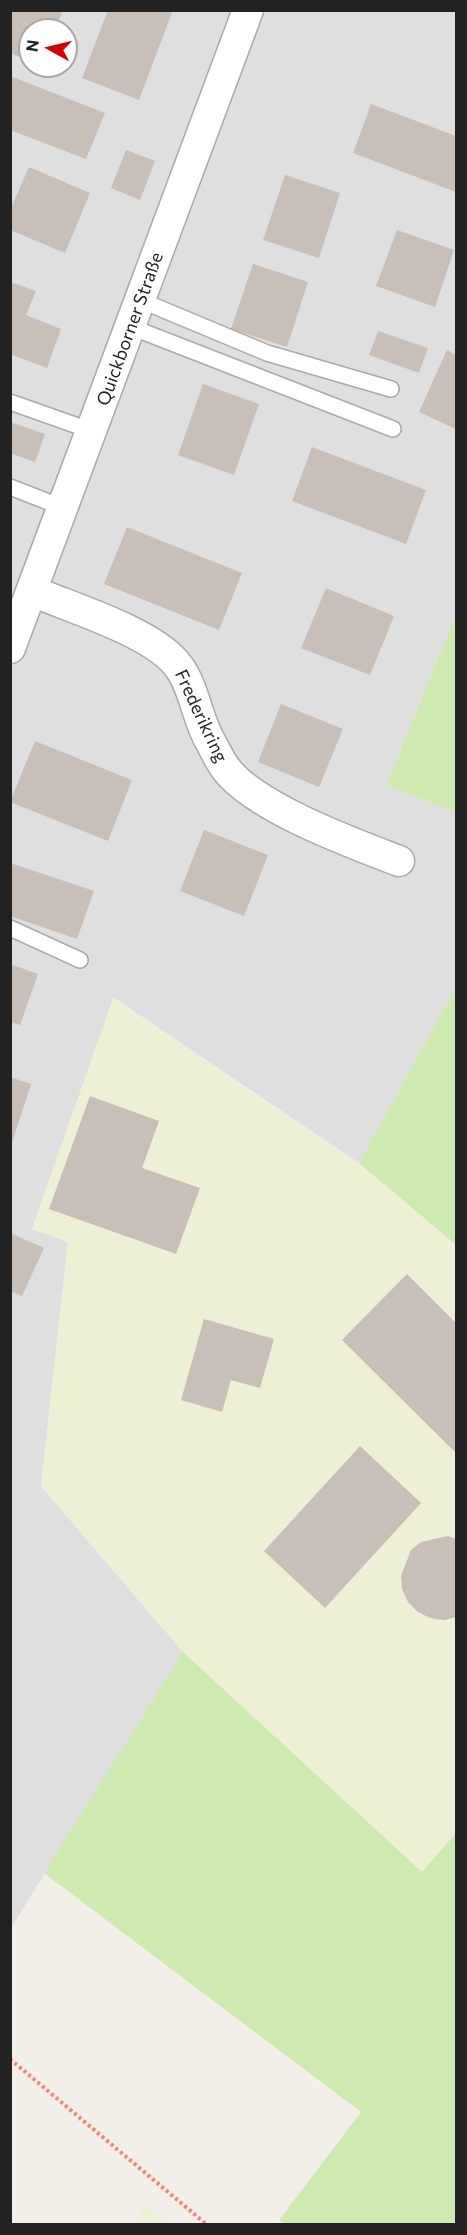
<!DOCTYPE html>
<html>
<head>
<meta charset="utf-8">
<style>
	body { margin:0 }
	#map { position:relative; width:467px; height:2235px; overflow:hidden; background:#f2efe9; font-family:Commissioner,sans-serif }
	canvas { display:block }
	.frame { position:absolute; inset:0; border:12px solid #222; pointer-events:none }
	.north { position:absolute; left:18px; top:18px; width:60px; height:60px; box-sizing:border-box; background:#fff; border:2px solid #a7a7a7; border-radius:50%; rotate:278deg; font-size:16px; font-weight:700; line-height:24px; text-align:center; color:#222 }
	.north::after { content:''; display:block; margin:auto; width:21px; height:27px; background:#d40000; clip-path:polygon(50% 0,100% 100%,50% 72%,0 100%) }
</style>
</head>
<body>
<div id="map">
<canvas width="467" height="2235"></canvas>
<div class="frame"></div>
<div class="north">N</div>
</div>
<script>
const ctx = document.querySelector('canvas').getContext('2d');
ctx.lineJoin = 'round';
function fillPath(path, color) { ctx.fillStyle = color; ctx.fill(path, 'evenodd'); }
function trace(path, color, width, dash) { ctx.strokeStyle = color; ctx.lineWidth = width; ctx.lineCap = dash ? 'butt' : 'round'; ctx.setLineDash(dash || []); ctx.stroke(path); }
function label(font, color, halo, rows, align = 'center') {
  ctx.font = font + ' Commissioner,sans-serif'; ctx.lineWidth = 4.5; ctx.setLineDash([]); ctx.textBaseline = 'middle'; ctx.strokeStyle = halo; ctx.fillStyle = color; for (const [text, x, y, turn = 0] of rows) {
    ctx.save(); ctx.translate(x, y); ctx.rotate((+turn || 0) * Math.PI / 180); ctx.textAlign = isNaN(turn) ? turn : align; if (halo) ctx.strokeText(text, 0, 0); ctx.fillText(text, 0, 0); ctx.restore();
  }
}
fillPath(new Path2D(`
	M11 11H456V614L386 786 456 812V987L359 1163 114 998 32 1229 68 1242 41 1486 183 1652 11 1928ZM30 30H66V66H30Z`), '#e0dfdf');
fillPath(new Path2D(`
	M113 998 359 1163 456 1245V1833L422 1872 183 1652 41 1486 68 1242 32 1229Z
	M147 2206 169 2224H132Z`), '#eef0d5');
fillPath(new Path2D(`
	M456 614V812L386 786Z
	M456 987V1245L359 1163Z
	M183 1652 422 1872 456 1833V2224H285L279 2220 361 2112 44 1873Z`), '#cdebb0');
fillPath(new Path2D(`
	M10 10H63L55 30H30V61L10 53Z
	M108 10H173L139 100 82 78Z
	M10 76 105 113 86 159 10 130Z
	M371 104 456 136V192L353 153Z
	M126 150 155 161 140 200 111 188Z
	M29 167 90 193 65 253 10 230V210Z
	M285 175 340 193 319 258 263 240Z
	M397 230 454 250 435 307 376 286Z
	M253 264 308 282 287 347 231 329Z
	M10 282 36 291 26 315 61 329 47 368 10 354Z
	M378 331 428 348 419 373 369 355Z
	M447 350 456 355V429L419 412Z
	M203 384 259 404 234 475 178 455Z
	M10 422 45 434 35 462 10 453Z
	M312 447 426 490 406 544 292 501Z
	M127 527 242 573 219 630 104 584Z
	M326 588 394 616 370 675 301 648Z
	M281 704 343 729 319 787 258 762Z
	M35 741 132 780 108 841 10 802Z
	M204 830 268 855 244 916 180 891Z
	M10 863 94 891 77 939 10 916Z
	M10 964 38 974 20 1025 10 1022Z
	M10 1077 31 1084 11 1146H10Z
	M90 1096 159 1121 142 1168 200 1188 176 1254 49 1209Z
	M10 1233 44 1248 22 1296 10 1291Z
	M407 1274 456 1323V1453L342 1340Z
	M204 1319 274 1339 260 1388 231 1380 222 1412 181 1400Z
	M360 1446 421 1503 325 1608 264 1551Z
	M448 1536 456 1539V1617L444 1620 430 1618 418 1612 408 1602 402 1589 401 1576 411 1550 421 1542Z`), '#c7bfb8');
const lane = new Path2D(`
	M140 300 267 353 391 389
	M131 327 393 429
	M10 402 92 431
	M10 487 64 508
	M10 928 80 960`);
const street = new Path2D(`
	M32 591C72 608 148 631 175 662 194 683 196 717 210 741 215 750 220 761 226 769 256 808 352 843 399 861
	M10 648 248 10`);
trace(lane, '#a9a9a9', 18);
trace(street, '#a9a9a9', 33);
trace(new Path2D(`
	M10 2059 206 2224`), '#fa8072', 4, [3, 3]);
trace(lane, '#fff', 15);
trace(street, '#fff', 30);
label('18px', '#222', '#fff', [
	["Quickborner Straße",130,329,-70],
	["Frederikring",201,716,65]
]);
</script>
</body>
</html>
